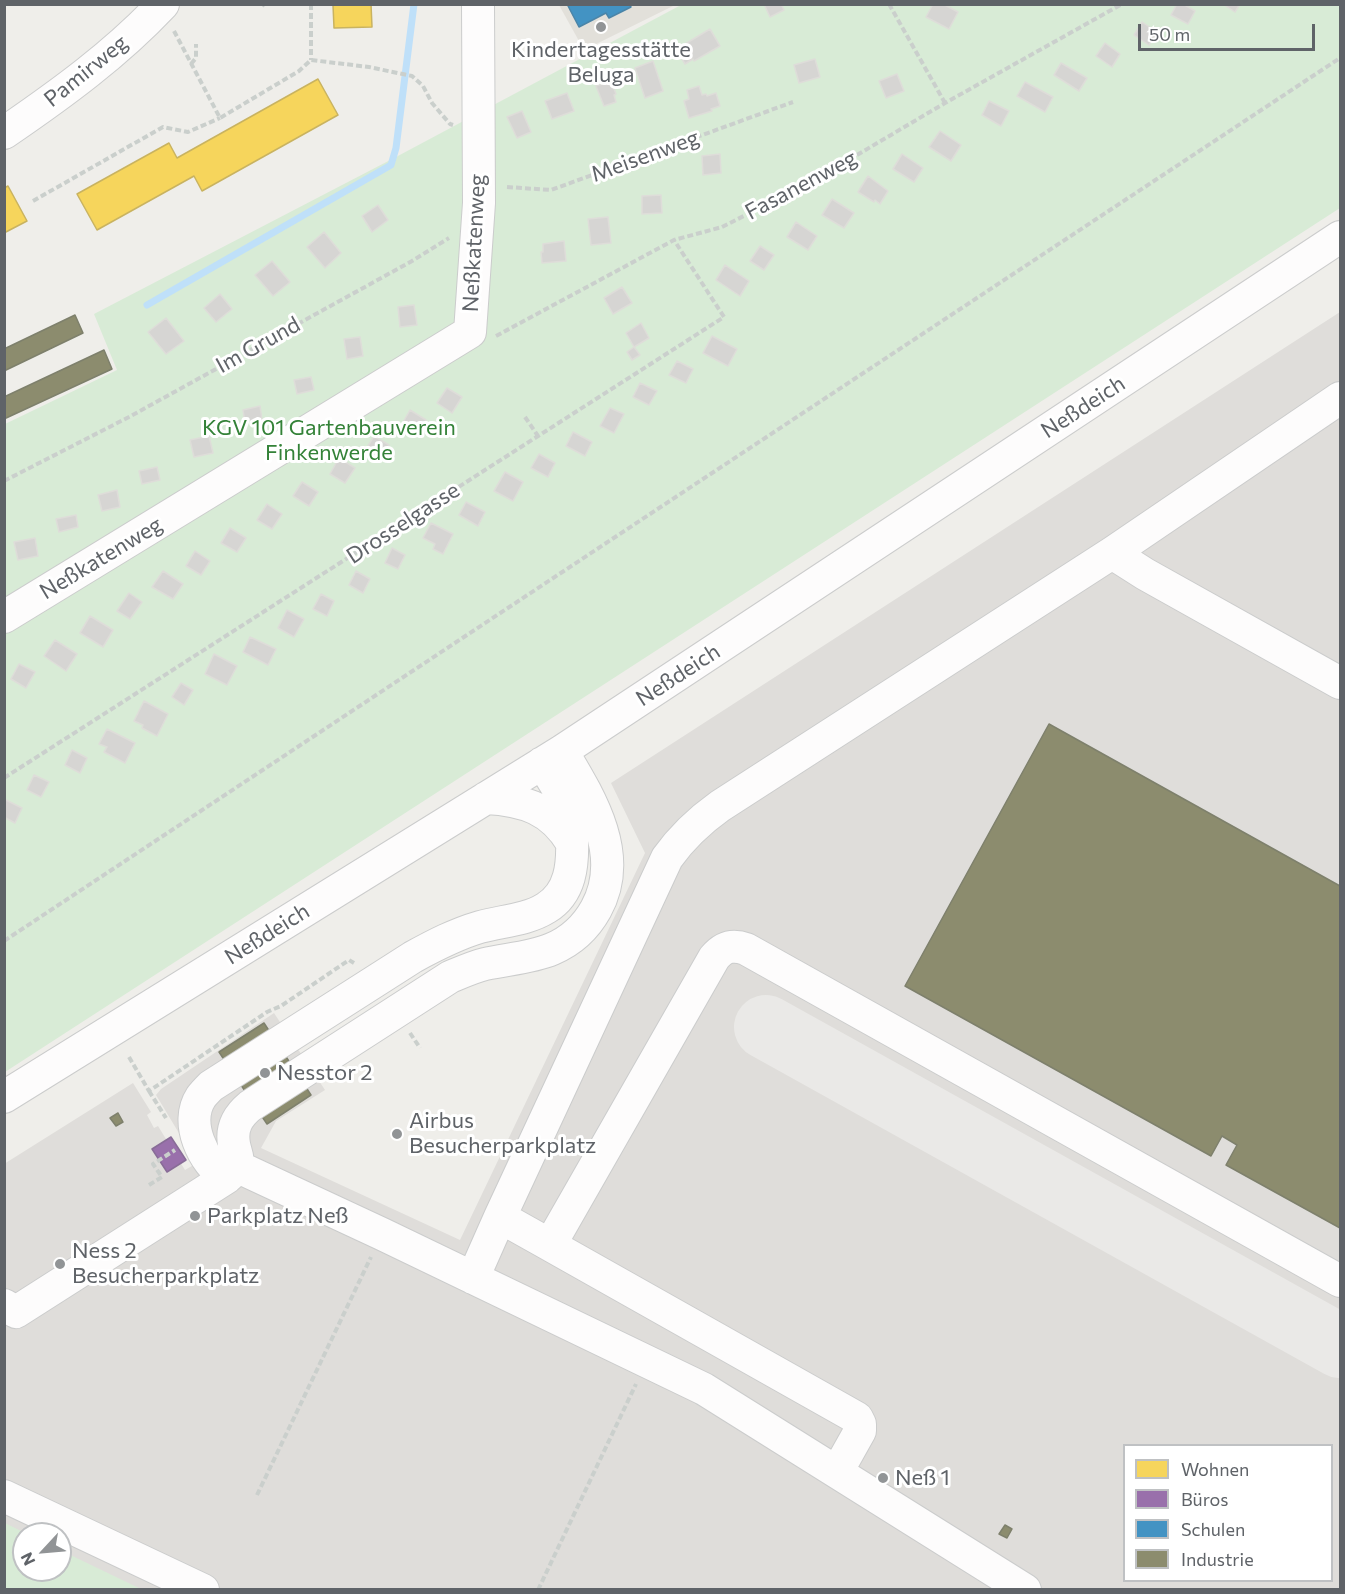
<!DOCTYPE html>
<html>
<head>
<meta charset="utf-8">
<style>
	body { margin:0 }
	#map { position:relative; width:1345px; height:1594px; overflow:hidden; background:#efeeea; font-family:Commissioner,sans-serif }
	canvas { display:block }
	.frame { position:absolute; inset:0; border:6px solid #5f6368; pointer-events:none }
	.legend { position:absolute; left:1123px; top:1444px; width:210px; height:138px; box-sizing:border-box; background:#fff; border:2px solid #bfc1c3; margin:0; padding:8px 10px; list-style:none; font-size:18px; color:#5f6368 }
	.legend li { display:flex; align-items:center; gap:12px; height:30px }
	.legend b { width:30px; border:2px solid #bfc1c3 }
	.north { position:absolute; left:12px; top:1522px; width:60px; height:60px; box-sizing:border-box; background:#fff; border:2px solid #bfc1c3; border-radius:50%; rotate:244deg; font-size:16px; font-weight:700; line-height:24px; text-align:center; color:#5f6368 }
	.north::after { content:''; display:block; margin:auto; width:21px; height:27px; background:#919496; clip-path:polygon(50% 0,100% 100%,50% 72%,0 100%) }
	.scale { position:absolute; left:1138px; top:24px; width:177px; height:27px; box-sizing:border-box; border:3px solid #5f6368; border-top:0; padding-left:8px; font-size:18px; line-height:21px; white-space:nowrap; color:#5f6368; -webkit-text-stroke:4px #fff; paint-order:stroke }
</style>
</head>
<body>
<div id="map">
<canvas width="1345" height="1594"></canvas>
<div class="frame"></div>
<ul class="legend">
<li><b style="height:16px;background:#f6d55c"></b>Wohnen</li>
<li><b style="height:16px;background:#9970ab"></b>Büros</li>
<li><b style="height:16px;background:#4393c3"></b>Schulen</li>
<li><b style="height:16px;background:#8c8c6e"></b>Industrie</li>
</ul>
<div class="north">N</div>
<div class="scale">50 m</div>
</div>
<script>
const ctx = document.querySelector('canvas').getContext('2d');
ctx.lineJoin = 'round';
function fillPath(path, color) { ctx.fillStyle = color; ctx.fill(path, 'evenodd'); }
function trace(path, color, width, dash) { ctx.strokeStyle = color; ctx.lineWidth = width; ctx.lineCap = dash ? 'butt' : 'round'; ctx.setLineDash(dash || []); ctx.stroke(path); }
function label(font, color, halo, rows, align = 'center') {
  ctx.font = font + ' Commissioner,sans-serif'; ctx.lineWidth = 6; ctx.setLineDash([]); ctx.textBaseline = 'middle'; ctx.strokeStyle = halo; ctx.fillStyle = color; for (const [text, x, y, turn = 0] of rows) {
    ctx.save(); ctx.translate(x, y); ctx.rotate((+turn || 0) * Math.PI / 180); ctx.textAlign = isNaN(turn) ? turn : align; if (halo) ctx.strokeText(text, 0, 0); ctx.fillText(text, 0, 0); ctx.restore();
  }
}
fillPath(new Path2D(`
	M1340 312V1589H5L4 1164 133 1083 151 1112 147 1115 154 1128 158 1126 185 1170 197 1163 156 1095 161 1089 274 1013 325 1090 276 1121 261 1148 460 1240 645 853 611 783ZM1124 1446H1332V1580H1124ZM24 1534H60V1570H24Z`), '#dfddda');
fillPath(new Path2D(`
	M559 5H675L584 50Z`), '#e2e0da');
fillPath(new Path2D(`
	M681 5H1340V208L5 1072V424L117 370 94 314 396 157Z
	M5 1523 27 1534H24V1570H60V1550L141 1589H5Z`), '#d8ebd6');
const homes = new Path2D(`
	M331 4H371L372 27 334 28 333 5Z
	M318 79 338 115 202 191 194 176 97 230 77 194 169 143 177 158Z
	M8 186 27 221 4 233V188Z`);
fillPath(homes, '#f6d55c');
trace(homes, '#c9b360', 1.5);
const offices = new Path2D(`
	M171 1137 186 1160 167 1172 152 1149Z`);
fillPath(offices, '#9970ab');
trace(offices, '#886c97', 1.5);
const schools = new Path2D(`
	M567 4H629L631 7 609 18 606 13 579 27Z`);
fillPath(schools, '#4393c3');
trace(schools, '#4b85a8', 1.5);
const industry = new Path2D(`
	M75 315 83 333 4 371V349Z
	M104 350 112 369 4 419V397Z
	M1049 724 1340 886V1228L1226 1165 1237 1145 1222 1136 1211 1156 905 986Z
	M264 1023 311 1095 267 1124 219 1052Z
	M118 1113 123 1122 116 1126 110 1118Z
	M1005 1525 1012 1529 1007 1538 999 1534Z`);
fillPath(industry, '#8c8c6e');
trace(industry, '#7e806c', 1.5);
trace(new Path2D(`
	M147 305 391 165 396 148 414 4`), '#bfe0f9', 7);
trace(new Path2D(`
	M766 1027 1340 1346`), '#eae9e7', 64);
const building = new Path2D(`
	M764 4H781L784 10 770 17Z
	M933 4H943L958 12 949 29 926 17Z
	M1177 4H1183L1195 11 1188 24 1171 15Z
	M1223 4H1240L1235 12Z
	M1142 22 1157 32 1149 45 1134 35Z
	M710 29 720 46 694 61 693 59 685 64 678 52 686 47 685 44Z
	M1105 43 1120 54 1112 67 1096 56Z
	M815 59 820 77 799 83 794 65Z
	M653 61 663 91 645 98 635 68Z
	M1061 63 1087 78 1079 91 1054 75Z
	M897 74 904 91 886 98 879 81Z
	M611 81 616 94 614 95 616 102 604 106 596 86Z
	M1025 82 1053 97 1045 112 1017 96Z
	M699 86 702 95 706 94 707 96 716 93 720 106 711 109 712 111 689 118 684 101 689 99 687 90Z
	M567 93 574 111 552 119 545 101Z
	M989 101 1009 111 1001 126 982 115Z
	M522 111 531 132 517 138 507 117Z
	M940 131 961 145 951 161 929 147Z
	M720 154 721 173 703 175 702 156Z
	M902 154 923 168 914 182 893 169Z
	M868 176 888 191 880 204 875 200 874 202 858 192Z
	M661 195 662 213 642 214V196Z
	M832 199 854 213 844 228 822 215Z
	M378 205 388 220 372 232 362 216Z
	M608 217 611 243 591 245 588 219Z
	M796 222 817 236 808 250 787 237Z
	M324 232 341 253 325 268 307 247Z
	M564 241 566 261 542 263 541 252H543V244Z
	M760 246 774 255 764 270 750 261Z
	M272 261 290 282 273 296 255 275Z
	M725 265 749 281 740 296 716 280Z
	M622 287 632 303 613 314 604 298Z
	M220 294 232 309 216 322 204 308Z
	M414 305 417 325 400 327 398 307Z
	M166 318 184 341 166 354 148 332Z
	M641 323 649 338 634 347 626 333Z
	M712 336 737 349 728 366 703 353Z
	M360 337 363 356 347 359 344 339Z
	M634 347 640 355 632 360 627 352Z
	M677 361 693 369 686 383 669 375Z
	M311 377 314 390 297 394 294 380Z
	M640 383 657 391 649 405 633 397Z
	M447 388 462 397 452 413 437 403Z
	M260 406 262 420 245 423 243 410Z
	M610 408 624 414 614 433 600 426Z
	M410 410 426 420 417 436 401 426Z
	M573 432 592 442 585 456 566 446Z
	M209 436 213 453 194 457 190 440Z
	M374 436 389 445 380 460 365 451Z
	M539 454 555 463 548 477 531 468Z
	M339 458 355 468 345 483 330 474Z
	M157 467 160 480 142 484 139 471Z
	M505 472 523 482 513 501 494 491Z
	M302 482 318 492 309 506 293 496Z
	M117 490 120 507 102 511 98 495Z
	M466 502 485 512 478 526 459 515Z
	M267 504 282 514 272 529 257 520Z
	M76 515 78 527 59 532 56 519Z
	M431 523 453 534 443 554 433 549 435 544 423 538Z
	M230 528 246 538 237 552 221 543Z
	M35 538 38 556 18 560 14 542Z
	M392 548 405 555 398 569 385 563Z
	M195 551 210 561 201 575 186 566Z
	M163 571 183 584 173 599 152 587Z
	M356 571 370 579 363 593 349 585Z
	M129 593 142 602 130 619 117 611Z
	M321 594 334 601 327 616 313 609Z
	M287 610 304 619 294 637 278 628Z
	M90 616 113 630 103 647 80 633Z
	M250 637 276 649 268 665 243 652Z
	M55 640 77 654 66 671 44 656Z
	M214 654 237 666 227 685 205 674Z
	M19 664 35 672 26 688 11 679Z
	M181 683 193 690 184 705 172 697Z
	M144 701 168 714 157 736 142 728 143 725 134 721Z
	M107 729 135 743 125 763 104 752 107 747 99 744Z
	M72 750 87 758 80 773 65 765Z
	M34 775 49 782 41 797 27 790Z
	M4 799 22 808 15 823 4 817Z`);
fillPath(building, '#d6d5d3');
trace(building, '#deddd9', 1.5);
const minor = new Path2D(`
	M4 133C61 94 116 54 163 4
	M1112 553 1145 574 1340 683
	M4 617 470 332 479 203 478 4
	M486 798C524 800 552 809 572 843
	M4 1097 562 751 1340 237
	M236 1166 382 1234 704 1389 1025 1590
	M226 1178C203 1162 184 1123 201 1097 204 1093 208 1089 211 1086L413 957C435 945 456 934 480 927 502 921 527 920 546 908 571 893 573 864 572 839 571 828 571 817 567 807 561 792 551 777 542 763
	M500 1217 550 1245
	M473 1278 500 1217 667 858C682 837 699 821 720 806L1112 553 1340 398
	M4 1305 16 1312 226 1178C229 1175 234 1172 236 1167 240 1159 235 1152 234 1144 231 1127 238 1116 250 1106L450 977C462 972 473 967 485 964 507 959 531 958 552 949 571 941 586 927 596 909 626 855 590 798 562 751
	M837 1472 860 1431V1424L857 1418 550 1245 714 958C723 947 732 944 746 949L1340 1281
	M4 1496 203 1590`);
trace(minor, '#cbcccc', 34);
trace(new Path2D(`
	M311 4V60
	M889 4 945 103
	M262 6 264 4
	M174 31 220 118 299 71 311 60 369 67 412 76 423 86 432 103 450 124 453 125
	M191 64 196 58V44
	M507 187 551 190 793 102
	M33 201 163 127 188 132 220 118
	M496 336 674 240 722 227 813 181 945 103 1122 4
	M525 417 538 436
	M4 481 129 417 412 261 449 238
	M4 778 724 317 674 240
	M4 941 1340 58
	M410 1033 420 1048
	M129 1057 149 1091 267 1012 281 1006 349 960 354 963
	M149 1091 166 1118
	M149 1185 162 1177 153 1164 175 1150
	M257 1495 371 1257
	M538 1590 636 1384`), '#cacfcc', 4, [6, 3]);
trace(minor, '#fdfcfc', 32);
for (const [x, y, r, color] of [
	[601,27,6,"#919496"],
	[265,1073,6,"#919496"],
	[397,1134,6,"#919496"],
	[195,1216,6,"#919496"],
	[60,1264,6,"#919496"],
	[883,1478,6,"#919496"]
]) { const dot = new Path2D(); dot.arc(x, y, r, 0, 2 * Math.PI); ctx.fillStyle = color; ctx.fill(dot); trace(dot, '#fff', 2); }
label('22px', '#5f6368', '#fff', [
	["Kindertagesstätte",601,50,"center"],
	["Beluga",601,75,"center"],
	["Nesstor 2",277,1073],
	["Airbus",409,1121],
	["Besucherparkplatz",409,1146],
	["Parkplatz Neß",207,1216],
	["Ness 2",72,1251],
	["Besucherparkplatz",72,1276],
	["Neß 1",895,1478]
], 'left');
label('22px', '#5f6368', '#fff', [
	["Pamirweg",86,71,-39],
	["Meisenweg",645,156,-20],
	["Fasanenweg",801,185,-28],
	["Neßkatenweg",474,243,-87],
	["Im Grund",258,345,-29],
	["Neßdeich",1083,407,-33],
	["Drosselgasse",403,523,-33],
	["Neßkatenweg",101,558,-31],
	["Neßdeich",678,675,-33],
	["Neßdeich",267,934,-32]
]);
label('22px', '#348238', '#fff', [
	["KGV 101 Gartenbauverein",329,428],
	["Finkenwerde",329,453]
]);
</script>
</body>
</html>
